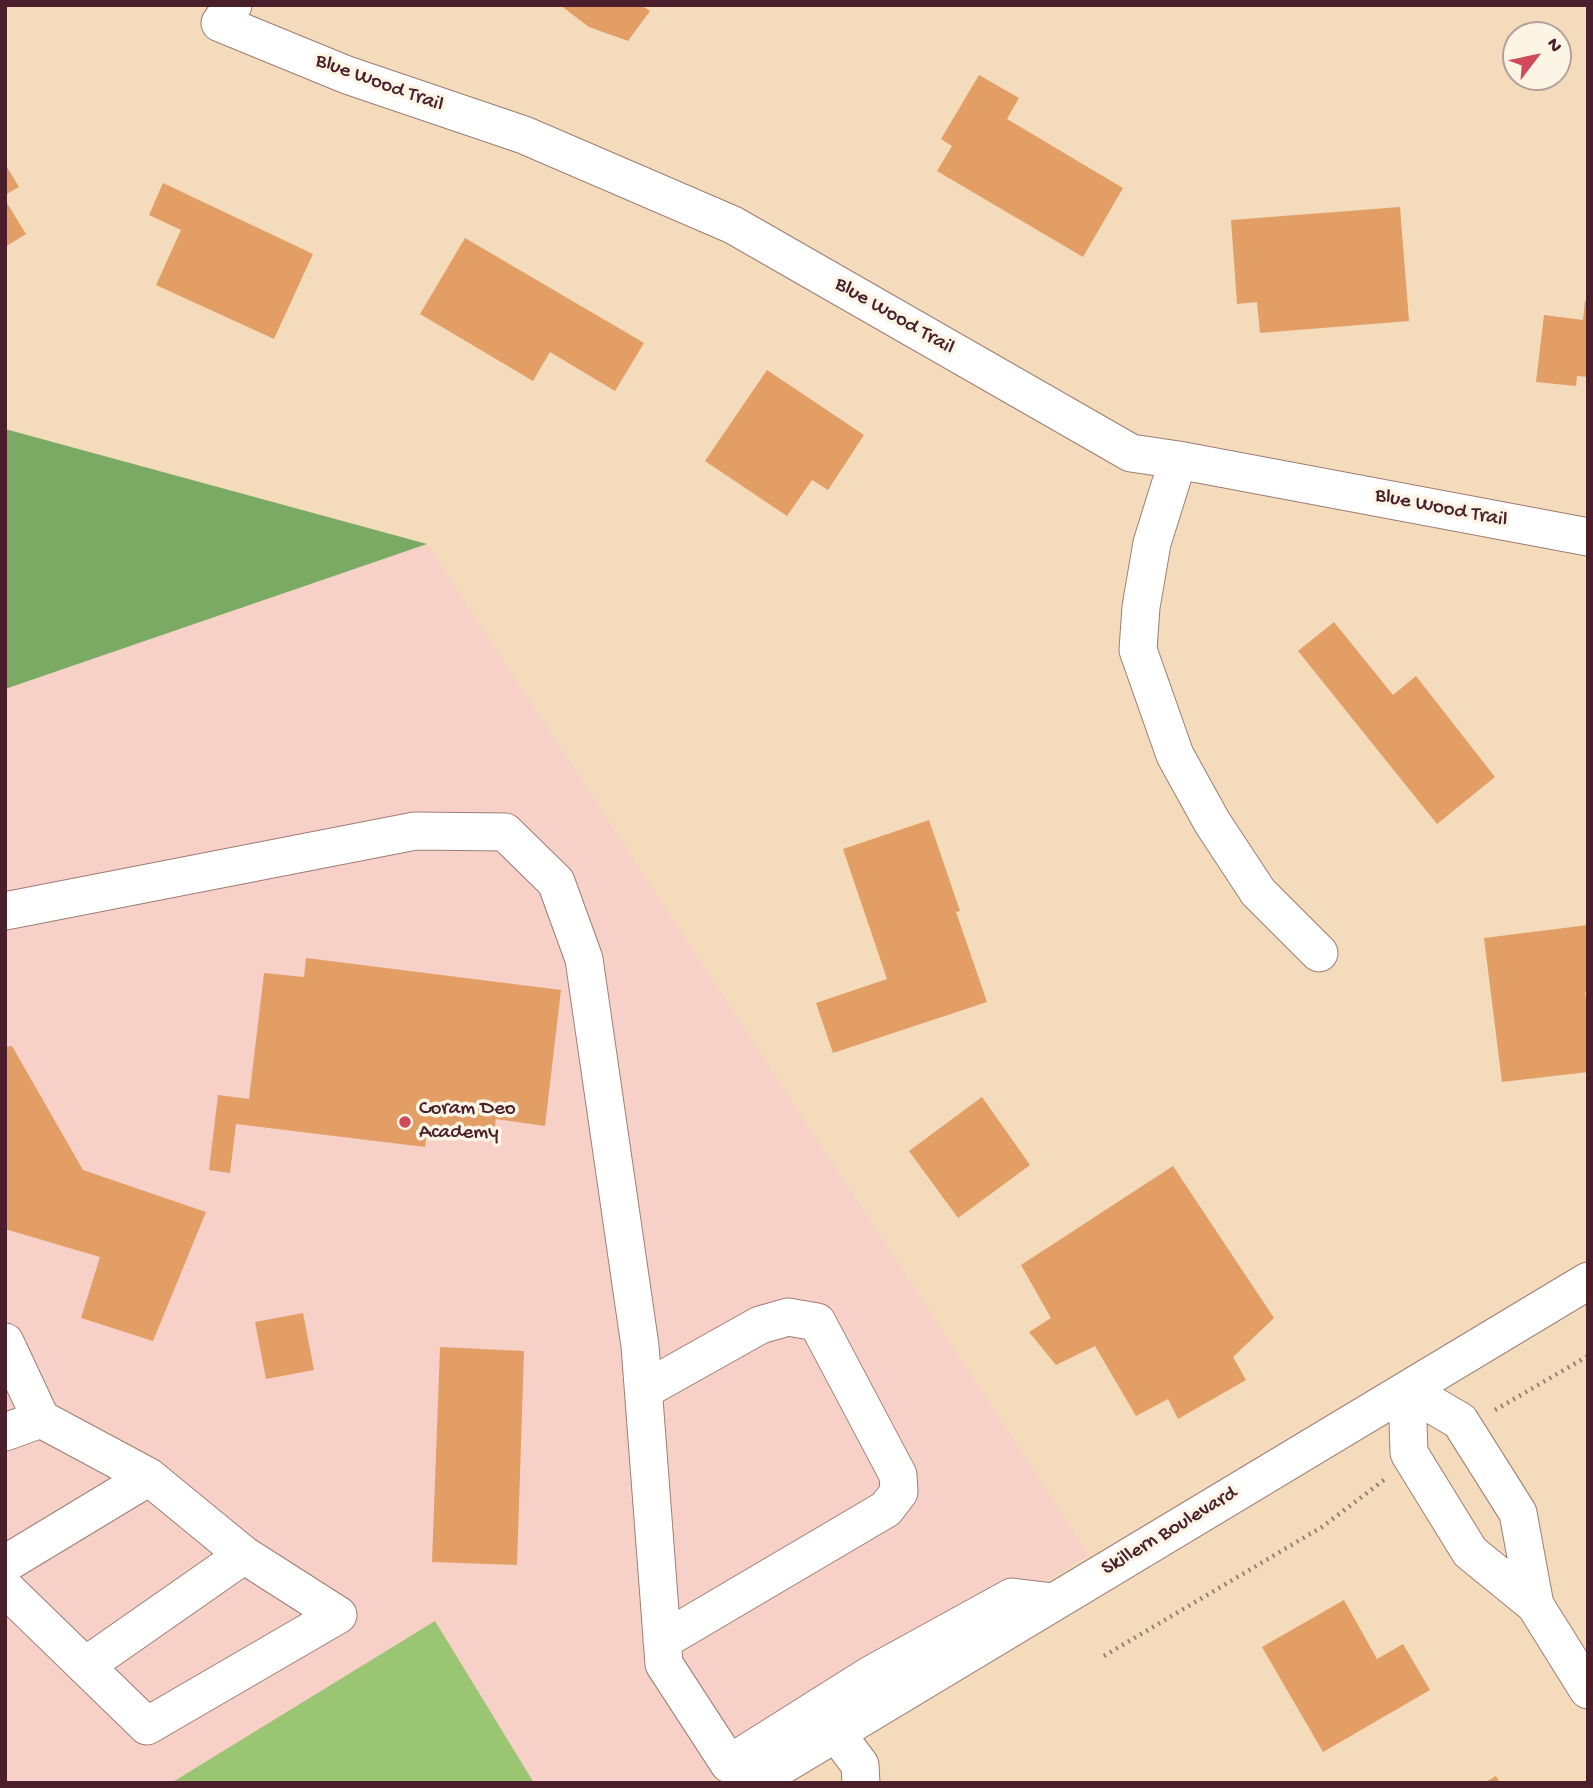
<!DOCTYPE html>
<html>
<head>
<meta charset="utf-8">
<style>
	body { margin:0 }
	#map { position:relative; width:1593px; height:1788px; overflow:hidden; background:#f3dbbc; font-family:"Gochi Hand",sans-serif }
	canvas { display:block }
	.frame { position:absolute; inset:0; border:7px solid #4a1f2b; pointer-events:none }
	.north { position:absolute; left:1502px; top:21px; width:70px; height:70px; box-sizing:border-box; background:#fcf5e5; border:2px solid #b59f9b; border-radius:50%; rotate:58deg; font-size:19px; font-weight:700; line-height:28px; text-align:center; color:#4a1f2b }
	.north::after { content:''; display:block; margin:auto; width:24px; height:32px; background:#d1495b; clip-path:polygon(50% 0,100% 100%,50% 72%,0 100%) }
</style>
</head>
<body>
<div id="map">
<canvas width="1593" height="1788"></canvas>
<div class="frame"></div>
<div class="north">N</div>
</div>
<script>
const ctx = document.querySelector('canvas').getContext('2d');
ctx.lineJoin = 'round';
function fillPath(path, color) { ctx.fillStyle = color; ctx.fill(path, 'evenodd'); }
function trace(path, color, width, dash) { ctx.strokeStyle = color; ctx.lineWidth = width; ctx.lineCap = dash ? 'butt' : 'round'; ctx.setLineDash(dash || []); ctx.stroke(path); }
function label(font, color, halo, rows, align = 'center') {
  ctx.font = font + ' "Gochi Hand",sans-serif'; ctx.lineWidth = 7; ctx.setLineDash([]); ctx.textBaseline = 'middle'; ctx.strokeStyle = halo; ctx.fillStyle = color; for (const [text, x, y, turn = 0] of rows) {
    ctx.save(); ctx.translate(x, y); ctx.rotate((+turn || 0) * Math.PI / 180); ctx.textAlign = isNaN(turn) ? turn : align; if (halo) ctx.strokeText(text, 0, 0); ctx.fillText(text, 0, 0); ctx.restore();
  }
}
fillPath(new Path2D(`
	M427 544 1089 1555 705 1783H5V689Z`), '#f7d1c7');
fillPath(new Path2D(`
	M435 1621 534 1783H171Z`), '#9ac572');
fillPath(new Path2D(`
	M5 429 427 544 5 689Z`), '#7baa64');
fillPath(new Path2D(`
	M560 5H641L650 11 628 41 589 27Z
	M979 75 1019 98 1007 119 1123 188 1083 257 937 171 952 146 941 139Z
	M5 164 19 187 5 195Z
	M163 183 313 254 274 339 156 285 181 230 149 215Z
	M5 200 26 234 5 247Z
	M1400 207 1409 321 1260 333 1257 302 1237 304 1231 220Z
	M465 238 644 343 615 391 550 352 533 381 420 314Z
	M1585 301 1588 302V377L1577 376 1576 386 1536 382 1544 315 1583 320Z
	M767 370 864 435 828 490 812 480 787 516 705 461Z
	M1334 622 1393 695 1416 676 1495 777 1437 824 1298 651Z
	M929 820 960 911 956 912 987 1002 833 1053 816 1003 887 979 843 849Z
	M1588 925V992H1585L1588 1013V1072L1502 1082 1484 938Z
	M306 958 561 990 545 1126 496 1119 493 1140 427 1131 425 1147 236 1124 230 1173 209 1170 218 1095 249 1099 264 973 304 977Z
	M12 1046 83 1170 206 1212 153 1341 81 1318 100 1257 5 1229V1047Z
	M982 1097 1030 1165 958 1218 909 1151Z
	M1173 1166 1274 1318 1233 1357 1246 1380 1178 1419 1168 1399 1136 1416 1095 1346 1056 1365 1029 1332 1051 1318 1021 1265Z
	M303 1313 314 1370 266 1379 255 1322Z
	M440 1347 524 1351 517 1565 432 1562Z
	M1344 1600 1377 1659 1403 1644 1430 1690 1323 1752 1262 1647Z
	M1496 1776 1500 1783H1484Z`), '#e29e65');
const minor = new Path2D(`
	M233 5 220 23 347 75 524 135 733 225 1131 453 1178 460 1588 537
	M1178 460 1152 543 1141 607 1138 650 1175 755 1212 822 1258 892 1319 953
	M5 911 415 831 505 832 556 882 584 959 640 1346 664 1664 729 1764 872 1674 1012 1597 1053 1602
	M5 1342 41 1419 149 1477 244 1555 338 1615 147 1726 5 1588
	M644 1390 760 1325 788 1317 817 1322 898 1475 899 1492 886 1509 662 1641
	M1407 1390 1409 1453 1470 1552 1535 1605 1588 1690
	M1407 1390 1460 1421 1518 1513 1535 1605
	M5 1432 41 1419
	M5 1564 149 1477
	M85 1666 244 1555
	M824 1710 836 1733 860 1765 861 1783
	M753 1783 1588 1281`);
trace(minor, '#9e7d74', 39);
trace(new Path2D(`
	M1495 1410 1588 1356
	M1104 1656 1322 1527 1384 1480`), '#9e7d74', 4.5, [2, 5]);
trace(minor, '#fff', 37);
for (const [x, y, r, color] of [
	[405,1122,7,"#d1495b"]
]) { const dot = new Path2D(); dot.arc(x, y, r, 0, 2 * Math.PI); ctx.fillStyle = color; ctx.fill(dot); trace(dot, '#fcf5e5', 2.5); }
label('21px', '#4a1f2b', '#fcf5e5', [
	["Blue Wood Trail",379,84,20],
	["Blue Wood Trail",894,317,30],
	["Blue Wood Trail",1441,509,11],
	["Skillern Boulevard",1170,1532,-31]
]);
label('21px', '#4a1f2b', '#fcf5e5', [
	["Coram Deo",419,1110],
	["Academy",419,1134]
], 'left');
</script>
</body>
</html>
